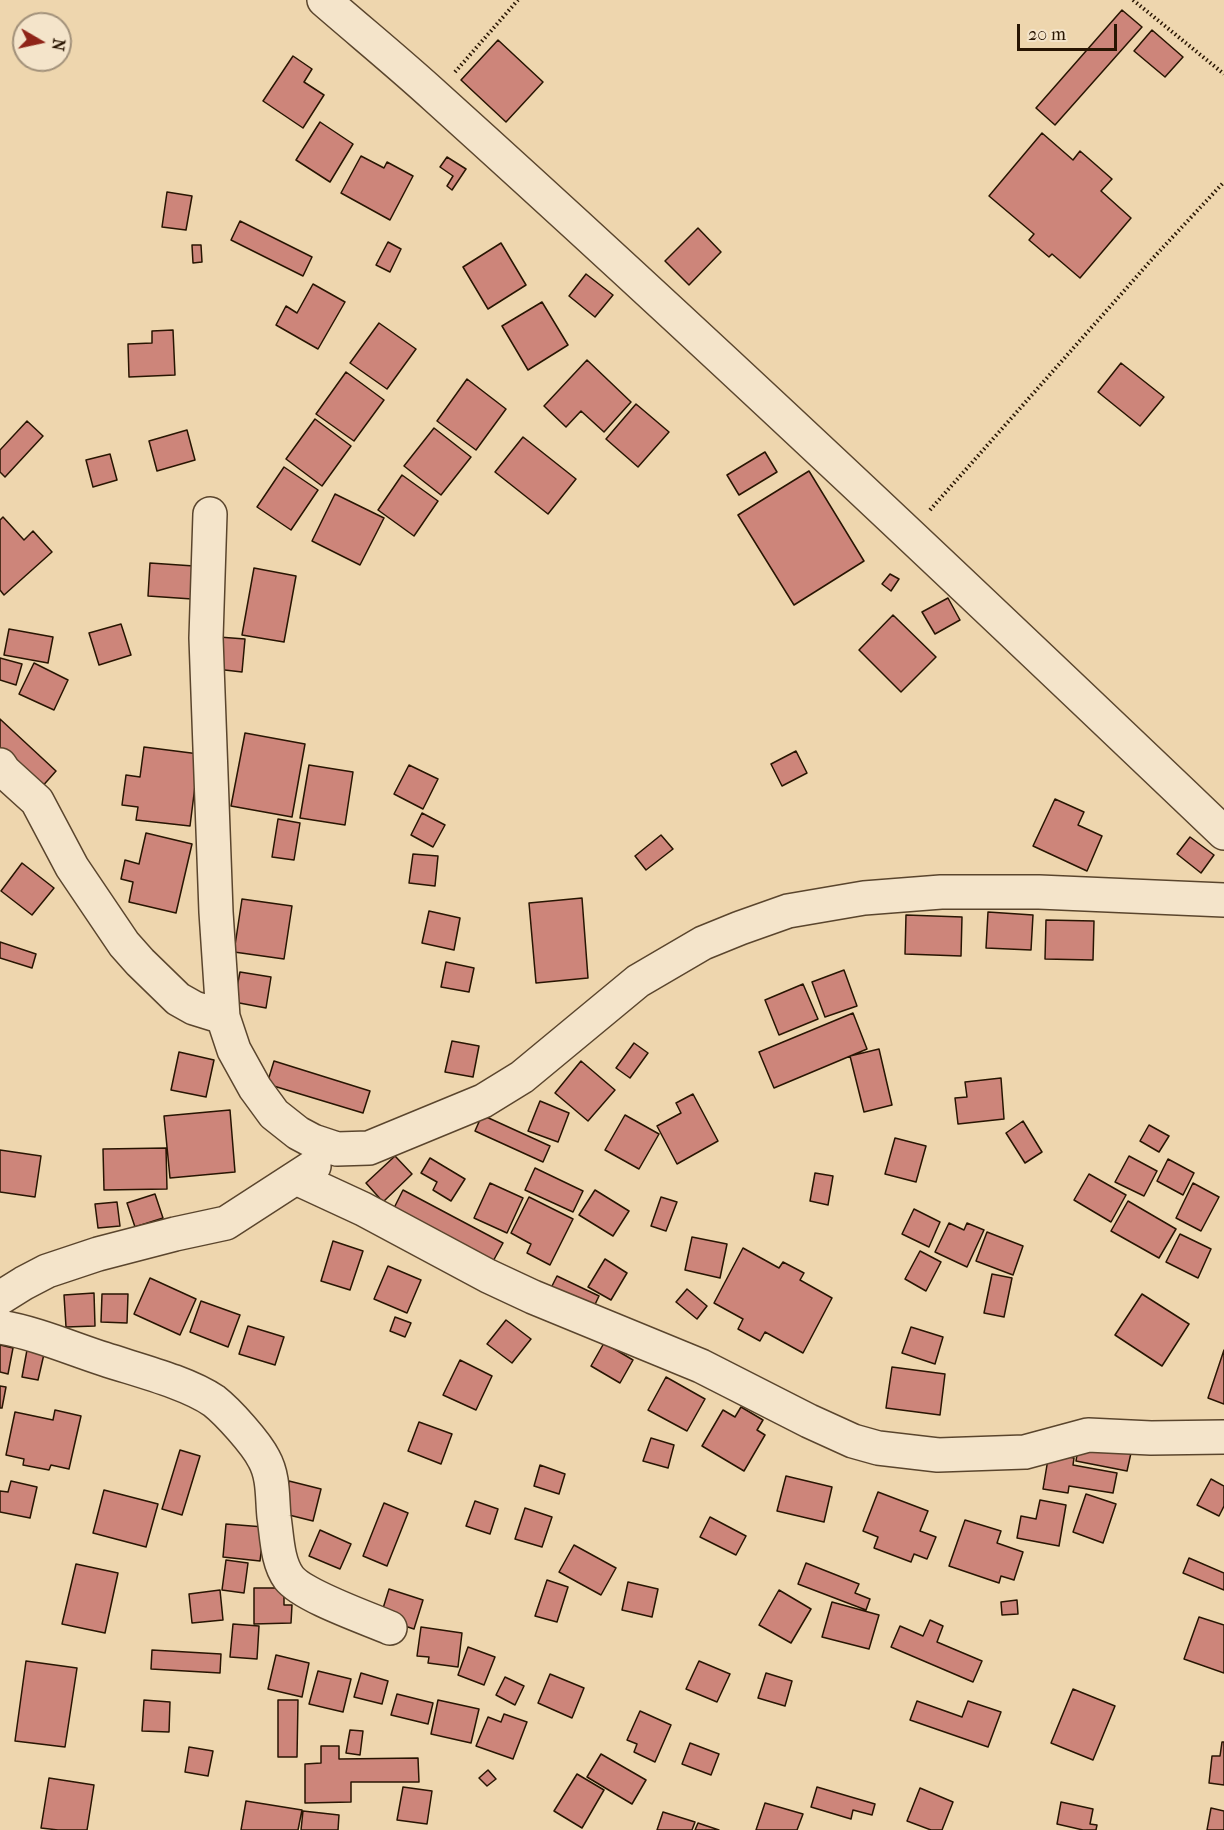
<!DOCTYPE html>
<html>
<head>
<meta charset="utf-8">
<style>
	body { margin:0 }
	#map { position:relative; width:1224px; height:1830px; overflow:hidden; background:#eed6ae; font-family:"IM FELL French Canon",serif }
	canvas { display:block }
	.north { position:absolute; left:12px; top:12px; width:60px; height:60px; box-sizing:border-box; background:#f4e4ca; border:2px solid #a2917a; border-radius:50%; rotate:99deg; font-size:16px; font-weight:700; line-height:24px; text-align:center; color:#281502 }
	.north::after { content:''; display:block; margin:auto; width:21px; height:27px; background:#8f2418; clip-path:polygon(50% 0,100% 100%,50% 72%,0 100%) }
	.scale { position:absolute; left:1017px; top:24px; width:100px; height:27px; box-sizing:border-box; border:3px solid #281502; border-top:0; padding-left:8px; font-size:18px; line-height:21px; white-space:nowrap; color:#281502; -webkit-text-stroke:4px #f4e4ca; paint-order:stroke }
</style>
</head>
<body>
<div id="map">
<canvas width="1224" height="1830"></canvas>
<div class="north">N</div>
<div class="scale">20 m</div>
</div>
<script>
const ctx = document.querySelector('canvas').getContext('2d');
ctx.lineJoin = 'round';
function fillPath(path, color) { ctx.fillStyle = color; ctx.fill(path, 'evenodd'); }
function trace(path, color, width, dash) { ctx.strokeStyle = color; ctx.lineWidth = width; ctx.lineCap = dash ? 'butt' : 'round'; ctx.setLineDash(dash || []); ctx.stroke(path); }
const building = new Path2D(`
	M1122 10 1142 27 1055 125 1036 108Z
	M1152 30 1183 57 1165 77 1134 51Z
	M498 40 543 82 506 122 461 80Z
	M293 56 312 69 304 82 324 95 303 128 263 101Z
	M320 122 353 144 330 182 296 160Z
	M1042 133 1073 160 1080 151 1112 179 1101 191 1131 218 1080 278 1052 254 1049 257 1029 240 1034 234 989 196Z
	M361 156 384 168 387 162 413 176 390 220 341 193Z
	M447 157 466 169 452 190 447 186 453 176 440 167Z
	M167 192 192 196 186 230 162 227Z
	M240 221 312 257 303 276 231 240Z
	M698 228 721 252 689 285 665 261Z
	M388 242 401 249 390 272 376 265Z
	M501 243 526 285 488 309 463 267Z
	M192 245H201L202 262 193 263Z
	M586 274 613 295 595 317 569 296Z
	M313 284 345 302 318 349 276 325 286 306 297 313Z
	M542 302 568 345 528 370 502 326Z
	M379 323 416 349 387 389 350 363Z
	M173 330 175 375 129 377 128 344 152 343V331Z
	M587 360 631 402 604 432 581 411 566 427 544 406Z
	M1121 363 1164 397 1140 426 1098 392Z
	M346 372 384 400 354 441 316 414Z
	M467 379 506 409 476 450 437 421Z
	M636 404 669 432 638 467 606 439Z
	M315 419 351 446 322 486 286 459Z
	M27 421 43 436 5 477 0 472V450Z
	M434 428 471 457 441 495 404 466Z
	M187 430 195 460 157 471 149 441Z
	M523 437 576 479 548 514 495 472Z
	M765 452 777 472 739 495 727 475Z
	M110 454 117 480 93 487 86 460Z
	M284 467 318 490 291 530 257 507Z
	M809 471 864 561 794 605 738 515Z
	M402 475 438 501 414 536 378 510Z
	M335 494 384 518 360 565 312 541Z
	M3 517 24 540 33 531 52 552 4 595 0 590V520Z
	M150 563 194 566 192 599 148 596Z
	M254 568 296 576 284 642 242 635Z
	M890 574 899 579 891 591 882 584Z
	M948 598 960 620 935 634 922 612Z
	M893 615 936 657 901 692 859 650Z
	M121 624 131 655 99 665 89 633Z
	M9 629 53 637 48 663 4 655Z
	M219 637 245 639 242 672 216 669Z
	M0 658 22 664 16 685 0 680Z
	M34 663 68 680 54 710 19 694Z
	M0 719 56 771 40 789 0 751Z
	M245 733 305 744 292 817 231 806Z
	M144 747 199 754 190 826 136 820 138 807 122 805 126 775 140 777Z
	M796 751 807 773 782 786 771 764Z
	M309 765 353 772 345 825 300 818Z
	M409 765 438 779 423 809 394 794Z
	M1055 799 1084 812 1078 825 1102 836 1087 871 1033 846Z
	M422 813 445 825 433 847 411 835Z
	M278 819 300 823 294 860 272 857Z
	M146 833 192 844 176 913 129 902 133 882 121 879 125 860 139 864Z
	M661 835 673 849 646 870 635 856Z
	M1190 837 1214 855 1201 873 1177 854Z
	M413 854 438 856 435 886 409 883Z
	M22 863 54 888 32 915 1 891Z
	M582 898 588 978 536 983 529 903Z
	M242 899 292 906 284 959 234 952Z
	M429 911 460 918 454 950 422 943Z
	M988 912 1033 915 1031 950 986 948Z
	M906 915 962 917 961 956 905 954Z
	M1046 920 1094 921 1093 960 1045 959Z
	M0 942 36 954 32 968 0 958Z
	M446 962 474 968 469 992 441 987Z
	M844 970 857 1006 825 1017 812 982Z
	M240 972 271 977 266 1008 234 1002Z
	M803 984 818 1019 779 1035 765 1000Z
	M853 1013 867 1049 774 1088 759 1052Z
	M452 1041 479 1046 473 1077 445 1072Z
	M634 1043 648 1053 630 1078 616 1068Z
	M879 1049 892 1105 864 1112 850 1056Z
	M179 1052 214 1060 206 1097 171 1090Z
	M274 1061 370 1091 363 1113 267 1084Z
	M581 1061 615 1090 588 1121 555 1093Z
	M1001 1078 1004 1119 958 1124 955 1098 967 1097 965 1082Z
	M693 1094 718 1141 677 1164 657 1126 681 1113 676 1103Z
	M540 1101 569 1113 558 1142 528 1131Z
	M230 1110 235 1172 170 1178 164 1116Z
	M482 1115 550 1146 543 1162 475 1131Z
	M625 1115 659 1134 639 1169 605 1150Z
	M1023 1121 1042 1152 1025 1163 1006 1133Z
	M1149 1125 1169 1136 1159 1152 1140 1141Z
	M895 1138 926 1146 916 1182 885 1174Z
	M166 1148 167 1189 104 1190 103 1149Z
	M0 1150 41 1156 35 1197 0 1192Z
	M395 1156 412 1174 383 1202 366 1183Z
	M1129 1156 1157 1171 1144 1196 1115 1182Z
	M430 1158 465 1179 451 1201 433 1190 437 1182 421 1173Z
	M1168 1159 1194 1173 1183 1195 1157 1181Z
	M535 1168 583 1191 573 1212 525 1190Z
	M815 1173 833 1176 828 1205 810 1201Z
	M1089 1174 1126 1195 1111 1222 1074 1200Z
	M490 1183 523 1198 507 1233 474 1218Z
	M1193 1183 1219 1197 1201 1231 1176 1218Z
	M403 1190 503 1243 491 1265 392 1212Z
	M595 1190 629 1211 613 1236 579 1215Z
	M155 1194 163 1218 135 1227 127 1203Z
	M529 1197 573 1219 550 1265 527 1253 531 1244 511 1233Z
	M661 1197 677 1202 666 1231 651 1226Z
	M1128 1201 1176 1229 1159 1258 1111 1231Z
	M117 1202 120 1226 98 1228 95 1204Z
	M914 1209 940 1222 929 1247 902 1234Z
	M949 1223 964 1230 967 1223 984 1230 967 1267 935 1252Z
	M987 1232 1023 1246 1013 1275 976 1261Z
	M1180 1234 1211 1249 1198 1278 1166 1262Z
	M692 1237 727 1244 720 1278 685 1270Z
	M333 1241 363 1251 350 1290 321 1281Z
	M743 1248 779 1268 783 1262 804 1273 800 1280 832 1298 803 1353 765 1332 760 1341 738 1329 743 1319 714 1303Z
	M920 1251 941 1262 926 1291 905 1279Z
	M605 1259 627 1273 611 1300 588 1287Z
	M388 1266 421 1280 407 1313 374 1299Z
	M992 1274 1012 1278 1004 1317 984 1313Z
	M557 1276 599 1296 591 1313 549 1292Z
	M150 1278 196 1299 180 1335 134 1314Z
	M687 1289 707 1306 697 1319 676 1302Z
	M94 1293 95 1326 66 1327 64 1295Z
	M102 1294H128L127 1323 101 1322Z
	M1142 1294 1189 1324 1162 1366 1115 1335Z
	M201 1301 240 1315 228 1347 190 1332Z
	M395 1317 411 1323 405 1337 390 1331Z
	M506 1320 531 1339 512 1363 487 1344Z
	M248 1326 284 1337 275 1365 239 1354Z
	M911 1327 943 1337 935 1364 902 1353Z
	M604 1343 633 1360 620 1383 591 1366Z
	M0 1345 13 1348 8 1374 0 1372Z
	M27 1350 44 1354 38 1380 22 1377Z
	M1224 1350V1404L1208 1398Z
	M460 1360 492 1376 476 1410 443 1395Z
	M892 1367 945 1374 940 1415 886 1408Z
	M666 1377 705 1399 687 1431 648 1410Z
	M0 1386 6 1387 2 1408H0Z
	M741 1407 763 1420 757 1430 765 1435 744 1471 702 1446 723 1410 735 1417Z
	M55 1410 81 1416 69 1469 51 1465 49 1470 23 1465 24 1459 6 1455 15 1412 53 1420Z
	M419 1422 452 1434 441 1464 408 1451Z
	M651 1438 674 1445 668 1468 643 1461Z
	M1079 1443 1131 1453 1127 1471 1076 1461Z
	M180 1450 200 1456 182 1515 162 1509Z
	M1049 1453 1074 1458 1073 1465 1117 1473 1113 1493 1069 1486 1068 1493 1043 1489Z
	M540 1465 565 1474 559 1494 534 1486Z
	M786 1476 832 1487 824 1522 777 1511Z
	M1211 1479 1224 1486V1506L1219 1516 1197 1505Z
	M11 1481 37 1487 30 1518 0 1512V1491L8 1492Z
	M289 1481 321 1489 313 1521 281 1513Z
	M104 1490 158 1504 146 1547 93 1533Z
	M878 1492 928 1511 920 1531 936 1537 927 1559 914 1554 911 1562 874 1548 878 1537 863 1531Z
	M1086 1494 1116 1504 1103 1543 1073 1532Z
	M1040 1500 1066 1505 1059 1546 1017 1538 1021 1516 1036 1519Z
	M475 1501 498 1509 490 1534 466 1526Z
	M384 1503 408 1513 387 1566 363 1556Z
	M525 1508 552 1517 542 1547 515 1539Z
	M710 1517 746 1536 736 1555 700 1537Z
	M965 1520 1001 1531 997 1543 1023 1552 1014 1580 1001 1576 999 1583 949 1566Z
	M226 1524 264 1527 260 1561 223 1557Z
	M320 1530 351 1544 340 1569 309 1556Z
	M574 1545 616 1568 601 1595 559 1572Z
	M1189 1558 1224 1573V1590L1183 1573Z
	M226 1560 248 1563 244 1593 222 1590Z
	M806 1563 859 1584 855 1593 870 1599 866 1610 798 1584Z
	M76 1564 118 1573 105 1633 62 1624Z
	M547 1580 568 1587 557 1622 535 1616Z
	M628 1582 658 1589 652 1617 622 1610Z
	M254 1588H284V1605H292L291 1623 254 1624Z
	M389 1589 423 1600 414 1629 380 1618Z
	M220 1590 223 1620 192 1623 189 1594Z
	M779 1590 811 1609 791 1643 759 1625Z
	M1017 1600 1018 1614 1002 1615 1001 1602Z
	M832 1602 879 1615 869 1649 822 1637Z
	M1199 1617 1224 1625V1673L1184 1659Z
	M930 1620 943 1626 937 1642 982 1661 973 1682 891 1647 900 1626 923 1636Z
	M233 1624 259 1626 257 1659 230 1657Z
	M421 1627 462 1633 458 1667 428 1663 429 1657 417 1656Z
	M468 1647 495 1657 484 1685 458 1675Z
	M152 1650 221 1654 220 1673 151 1669Z
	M276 1655 309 1663 302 1697 268 1689Z
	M26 1661 77 1668 65 1747 15 1741Z
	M699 1661 730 1674 717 1702 686 1689Z
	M318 1671 351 1679 343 1712 309 1704Z
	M361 1673 388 1681 382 1704 354 1697Z
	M766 1673 792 1681 785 1706 758 1698Z
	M550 1674 584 1688 572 1718 538 1703Z
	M505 1677 524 1686 515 1705 496 1695Z
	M1073 1689 1115 1706 1093 1760 1051 1743Z
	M397 1694 433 1703 428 1724 391 1715Z
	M144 1700 170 1702 169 1732 142 1731Z
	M278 1700H298L297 1757H278Z
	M438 1700 479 1709 471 1743 431 1734Z
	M917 1701 962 1717 968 1701 1001 1712 988 1747 910 1720Z
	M640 1711 671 1725 655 1762 634 1752 637 1744 627 1740Z
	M504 1714 527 1722 513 1759 476 1746 488 1717 501 1722Z
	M350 1730 363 1731 360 1755 346 1753Z
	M1222 1742H1224V1785L1209 1783 1212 1756H1220Z
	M690 1743 719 1754 711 1775 682 1764Z
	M321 1746H339V1759L418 1758 419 1782H351V1802L305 1803V1764L321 1763Z
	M189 1747 213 1751 208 1776 185 1772Z
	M601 1754 646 1780 632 1804 587 1777Z
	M488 1770 496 1779 487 1786 479 1778Z
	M577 1774 604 1790 582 1828 554 1811Z
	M49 1778 94 1785 87 1830H58L41 1828Z
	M403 1787 432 1791 427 1824 397 1820Z
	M817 1787 875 1804 872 1815 853 1810 851 1819 811 1807Z
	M920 1788 953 1802 942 1830H931L907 1821Z
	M246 1801 302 1810 298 1830H241Z
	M1061 1802 1093 1809 1090 1824 1097 1825 1096 1830H1083L1057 1824Z
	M765 1803 803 1814 797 1830H756Z
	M1211 1808 1224 1811V1830H1207Z
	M303 1811 339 1815 338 1830H301Z
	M663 1812 695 1822 692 1830H657Z
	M698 1823 719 1830H695Z`);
fillPath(building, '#cd857a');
trace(building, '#281502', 1.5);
const minor = new Path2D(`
	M324 0C362 33 400 64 436 97 703 338 964 585 1224 833
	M210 514 206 638 216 912 223 1017 234 1050 255 1088 274 1114 298 1133 313 1141 337 1149 369 1148 483 1101 522 1077 638 981 703 943 740 928 788 911 864 898 941 892H1039L1224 900
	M0 765 4 771 37 801 72 867 124 944 140 962 178 999 194 1008 223 1017
	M296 1178 363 1209 488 1276 533 1297 701 1366 809 1421 853 1441 878 1448 938 1455 1025 1452 1088 1435 1151 1438 1224 1437
	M0 1298 24 1283 47 1271 98 1254 175 1234 226 1223 314 1166
	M0 1327C36 1333 70 1348 104 1359 137 1370 186 1382 214 1401 228 1412 256 1443 264 1459 274 1477 272 1498 274 1517 277 1536 277 1562 289 1578 303 1596 367 1618 390 1628`);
trace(minor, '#5a452d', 36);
trace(new Path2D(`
	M1133 0 1224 74
	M455 72 518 0
	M930 510 1154 257 1224 182`), '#281502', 4, [1.5, 3]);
trace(minor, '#f4e4ca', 33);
</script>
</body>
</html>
